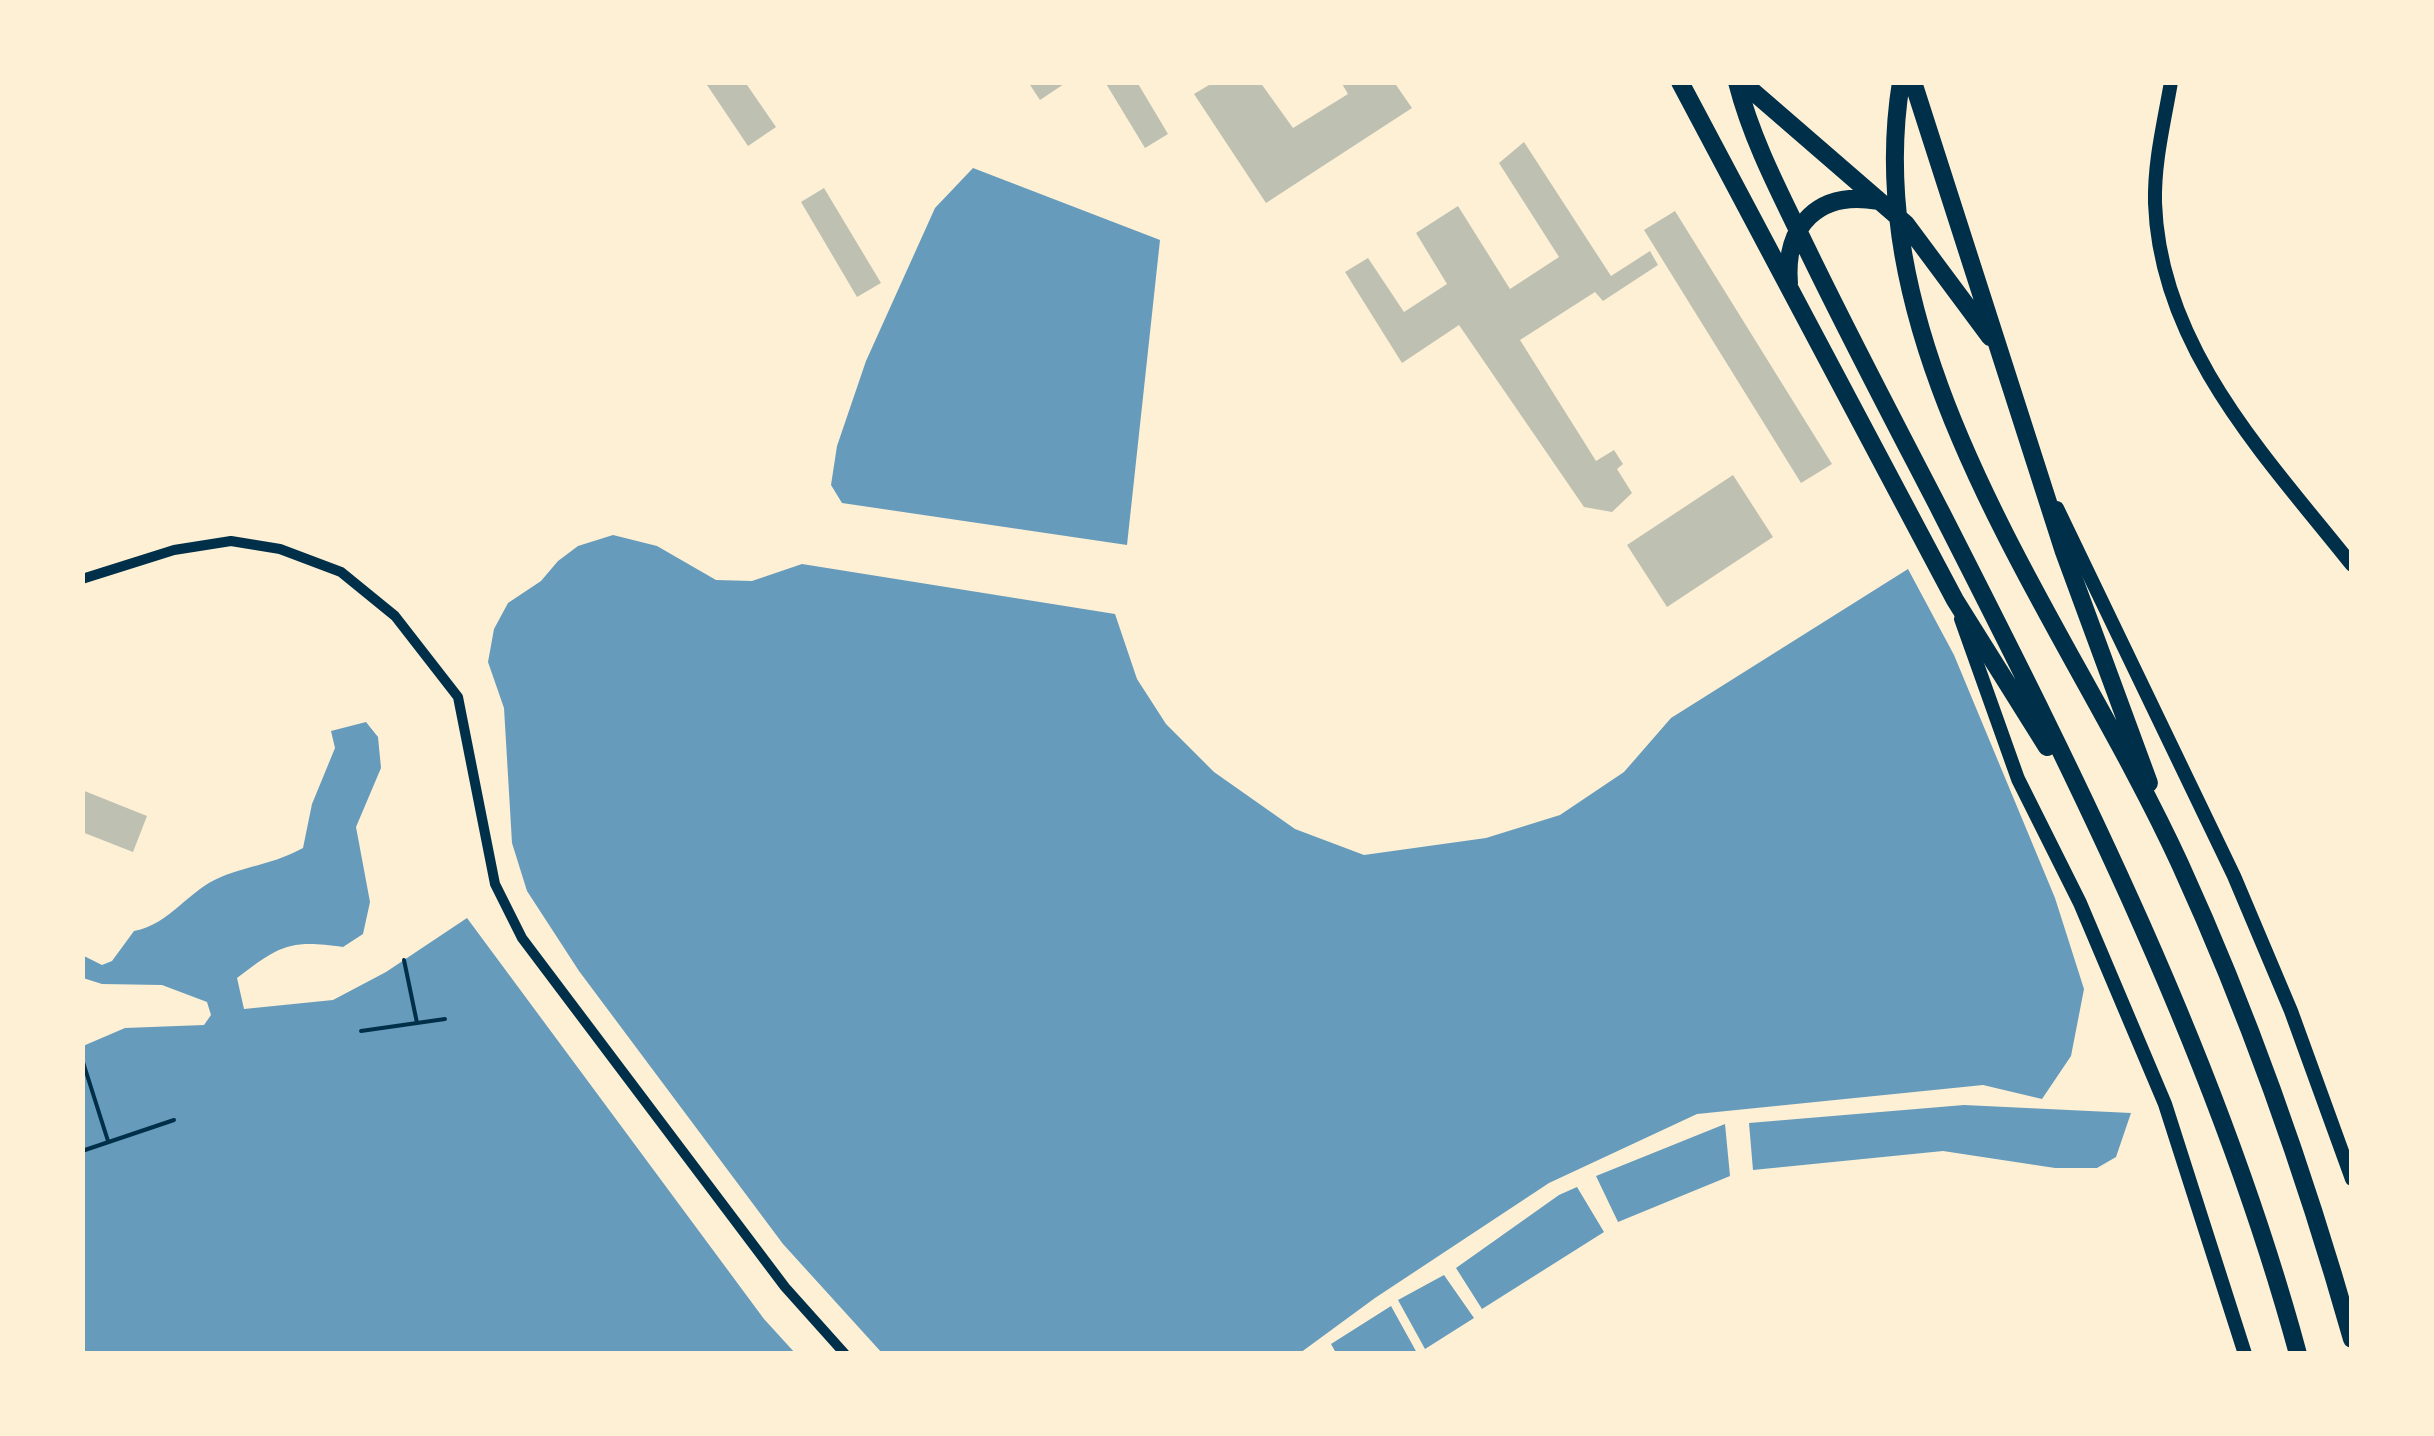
<!DOCTYPE html>
<html>
<head>
<meta charset="utf-8">
<style>
	body { margin:0 }
	#map { position:relative; width:2434px; height:1436px; overflow:hidden; background:#fdf0d5; font-family:"Space Grotesk",sans-serif }
	canvas { display:block }
	.frame { position:absolute; inset:0; border:85px solid #fdf0d5; pointer-events:none }
</style>
</head>
<body>
<div id="map">
<canvas width="2434" height="1436"></canvas>
<div class="frame"></div>
</div>
<script>
const ctx = document.querySelector('canvas').getContext('2d');
ctx.lineJoin = 'round';
function fillPath(path, color) { ctx.fillStyle = color; ctx.fill(path, 'evenodd'); }
function trace(path, color, width, dash) { ctx.strokeStyle = color; ctx.lineWidth = width; ctx.lineCap = dash ? 'butt' : 'round'; ctx.setLineDash(dash || []); ctx.stroke(path); }
fillPath(new Path2D(`
	M973 168 1160 240 1127 545 842 503 831 485 837 446 866 361 935 208Z
	M613 535 657 546 716 580 752 581 802 564 1115 614 1137 679 1166 724 1214 772 1295 829 1364 855 1486 838 1560 815 1624 772 1671 718 1908 569 1954 655 2055 898 2084 989 2071 1056 2042 1099 1983 1085 1697 1114 1549 1183 1375 1298 1300 1353H882L783 1244 579 971 527 891 512 843 504 708 488 662 494 629 508 603 541 581 558 561 578 546Z
	M366 722 378 737 381 768 356 827 370 902 363 934 343 947C289 939 279 946 237 978L244 1009 333 1000 386 972 467 918 764 1319 795 1353H83V1046L125 1028 204 1025 211 1015 207 1002 162 985 102 984 83 978 82 955 102 965 112 961 134 931C171 924 188 890 221 877 250 865 274 864 303 848L312 804 335 748 331 731Z
	M1964 1105 2131 1113 2116 1157 2097 1168H2055L1943 1151 1753 1170 1749 1123Z
	M1725 1124 1730 1176 1618 1222 1596 1176Z
	M1577 1187 1604 1232 1482 1309 1456 1268 1559 1195Z
	M1444 1275 1474 1318 1425 1349 1398 1300Z
	M1391 1306 1417 1353H1336L1331 1344Z`), '#669bbc');
fillPath(new Path2D(`
	M705 82H745L776 127 748 146Z
	M1028 82H1067L1040 100Z
	M1105 82H1137L1168 134 1145 148Z
	M1214 82H1260L1293 128 1348 94 1341 82H1394L1412 108 1266 203 1194 94Z
	M1524 142 1611 276 1650 251 1658 265 1603 301 1595 292 1520 340 1596 461 1614 450 1623 464 1617 469 1632 493 1612 512 1584 507 1459 325 1402 363 1345 272 1368 258 1404 312 1447 284 1416 233 1458 206 1510 289 1559 257 1499 163Z
	M824 188 881 283 857 297 801 202Z
	M1675 211 1832 464 1801 483 1644 230Z
	M1733 475 1773 537 1667 607 1627 545Z
	M82 790 147 816 133 852 82 832Z`), '#bec0b2');
trace(new Path2D(`
	M404 960 417 1023
	M361 1031 445 1019
	M82 1059 108 1141
	M82 1151 174 1120`), '#003049', 4);
trace(new Path2D(`
	M82 579 174 550 231 541 280 549 341 572 395 616 458 697 495 884 522 938 785 1287 845 1354`), '#003049', 10);
trace(new Path2D(`
	M2171 82C2164 123 2154 162 2155 203 2160 348 2267 458 2352 565
	M2057 508 2234 876 2291 1011 2352 1179
	M1961 619 2018 779 2080 903 2165 1104 2245 1354`), '#003049', 14);
trace(new Path2D(`
	M1680 82 1955 600 2047 747
	M1737 82C1752 141 1781 195 1807 249 1850 338 1896 425 1941 512 2079 783 2218 1059 2298 1354
	M1742 82 1906 224 1990 337
	M1901 82C1856 361 2070 624 2180 864 2250 1017 2306 1177 2352 1339
	M1913 82 2064 552 2149 783
	M1789 284C1784 225 1819 190 1878 201`), '#003049', 18);
</script>
</body>
</html>
